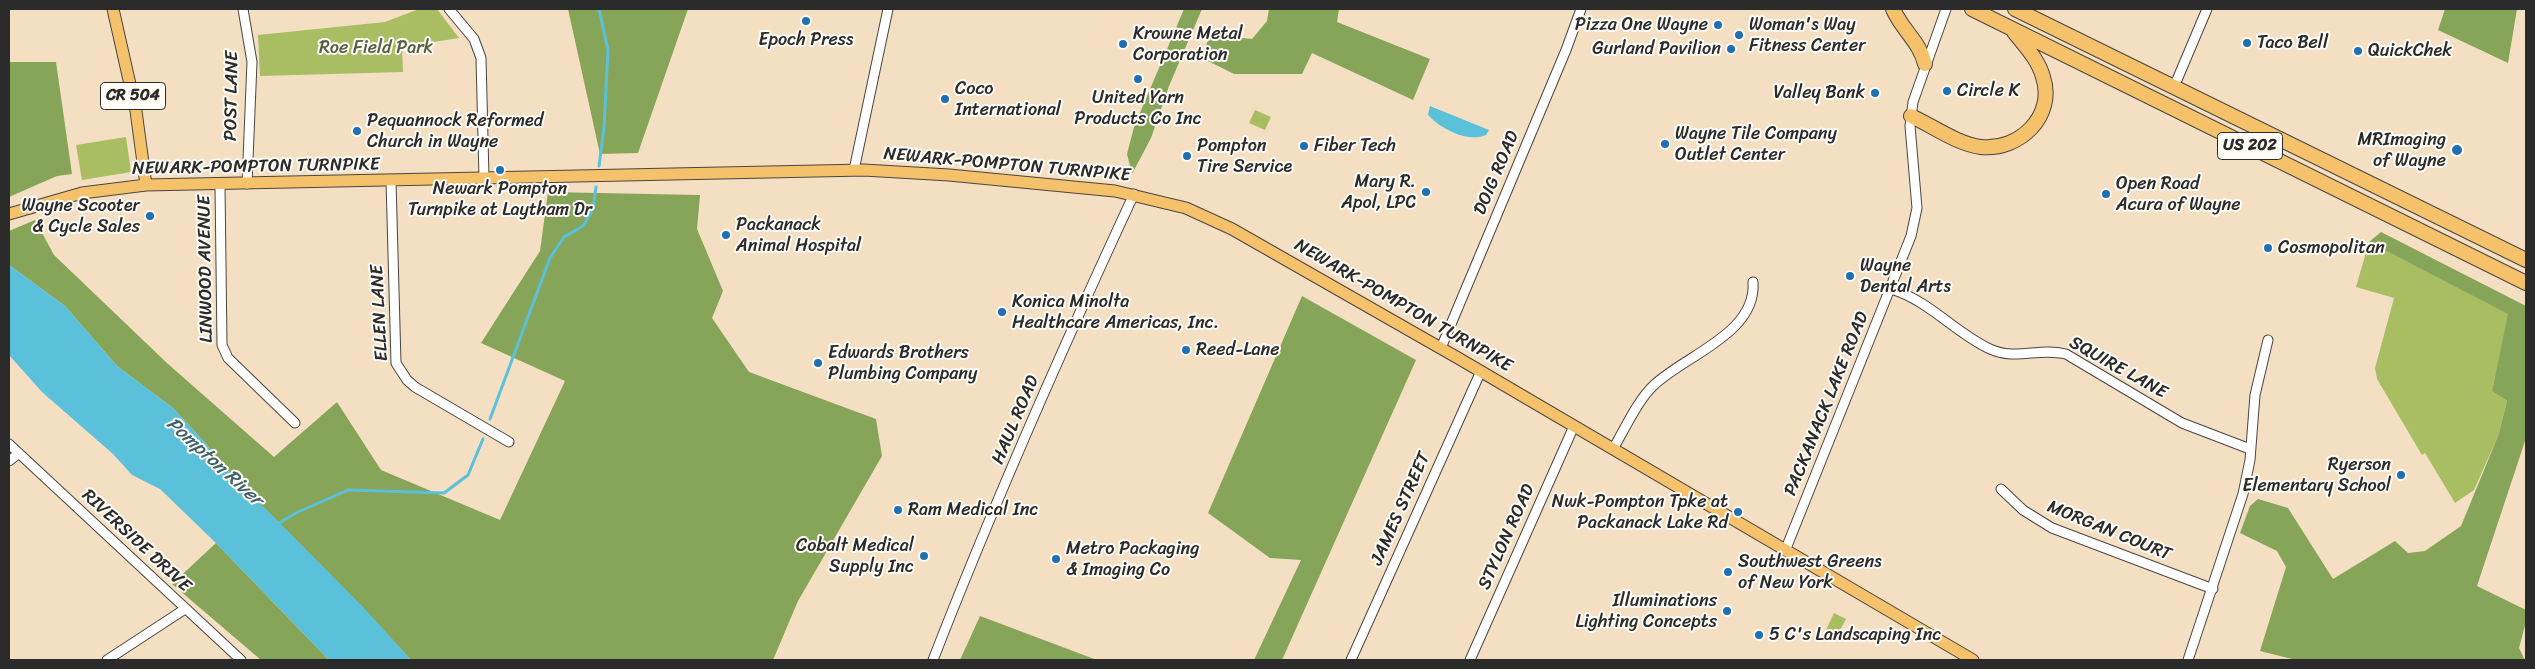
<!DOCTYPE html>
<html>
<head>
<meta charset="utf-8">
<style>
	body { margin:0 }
	#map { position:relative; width:2535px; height:669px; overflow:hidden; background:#f4dfc3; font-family:Sriracha,sans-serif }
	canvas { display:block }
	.frame { position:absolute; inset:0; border:10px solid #2b2b2b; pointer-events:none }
</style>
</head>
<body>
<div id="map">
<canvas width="2535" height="669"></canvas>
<div class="frame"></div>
</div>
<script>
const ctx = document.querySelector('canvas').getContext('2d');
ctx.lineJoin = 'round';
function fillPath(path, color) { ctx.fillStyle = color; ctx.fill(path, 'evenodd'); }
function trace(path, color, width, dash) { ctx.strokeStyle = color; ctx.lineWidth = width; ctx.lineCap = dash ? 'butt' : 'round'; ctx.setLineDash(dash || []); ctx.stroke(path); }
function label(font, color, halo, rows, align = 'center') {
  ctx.font = font + ' Sriracha,sans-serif'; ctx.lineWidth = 4; ctx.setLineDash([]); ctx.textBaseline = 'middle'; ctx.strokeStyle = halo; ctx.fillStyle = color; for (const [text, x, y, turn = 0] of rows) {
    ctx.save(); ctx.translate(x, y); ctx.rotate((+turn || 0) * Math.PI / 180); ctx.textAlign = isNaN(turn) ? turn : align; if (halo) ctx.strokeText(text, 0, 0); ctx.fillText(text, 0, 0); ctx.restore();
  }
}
fillPath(new Path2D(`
	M419 9H437L459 38 402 47 403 72 260 76 258 35 385 22Z
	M1255 110 1271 117 1265 130 1249 123Z
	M126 137 131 172 82 180 76 145Z
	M2369 242 2509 314 2492 391 2507 401 2498 436 2474 490 2455 503 2425 453 2422 455 2377 379 2375 368 2394 298 2356 287Z
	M1834 613 1846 619 1837 636 1826 630Z`), '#a9be63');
fillPath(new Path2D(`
	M568 9H688L638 153 600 154Z
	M1184 9H1202L1169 86 1151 138 1132 174 1127 154 1134 127Z
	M1269 9H1339L1337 22 1430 59 1413 100 1312 53 1302 74H1234L1200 57 1211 35 1252 39 1267 21Z
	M2445 9H2517L2508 63 2438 30Z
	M9 62H56L72 174 57 176 9 197Z
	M548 192 700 195 697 229 723 291 712 318 749 372 876 419 882 456 798 601 773 660H411L362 607 223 466 207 445 173 408 117 366 65 306 9 265V231L35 220 54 255 168 364 274 457 337 402 381 470 500 520 565 381 481 343 540 251Z
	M2381 232 2526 306V438L2477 586 2526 610V622L2519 648 2525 660H2296L2260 651 2286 567 2277 551 2240 533 2250 506 2258 499 2288 508 2333 579 2395 541 2408 553 2425 551 2461 526 2498 436 2507 401 2492 391 2508 314 2369 242Z
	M1302 296 1416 360 1282 660H1254L1301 560 1270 558 1208 513Z
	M216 543 329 660H261L172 584Z
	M980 616 1097 660H960Z`), '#86a559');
fillPath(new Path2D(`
	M1430 106 1489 130 1486 135C1468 143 1441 129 1428 115Z
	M9 265 65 306 117 366 173 408 207 445 223 466 363 607 411 660H329L216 543 160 489 132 475 113 454 42 392 9 355Z`), '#5bc0d9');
trace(new Path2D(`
	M599 166 604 128 608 50 599 9
	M490 419 550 258 564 237 583 226 593 209 596 187
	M279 523 298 512 348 490 444 493 468 475 483 439`), '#5bc0d9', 3);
const minor = new Path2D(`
	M243 9 252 62 247 184
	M449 9 474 39 481 58 484 178
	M2174 87 2207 9
	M854 170 888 9
	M391 181 396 363 407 380 415 387 509 442
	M220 185 222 345 228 358 295 423
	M1891 289C1930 301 1954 332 1990 349 2016 361 2038 347 2066 354L2182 423 2250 449
	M1441 348 1566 50 1581 9
	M9 444 241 660
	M1613 449C1625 429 1637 401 1654 385 1686 355 1757 333 1753 282
	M9 461 18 454
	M2001 489 2023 510 2052 528 2213 589
	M1785 551 1911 236 1917 208 1910 126 1913 102 1946 9
	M107 660 185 609
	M933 660C994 503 1063 347 1134 194
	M1351 660 1481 371
	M1470 660 1574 426
	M2188 660 2243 494 2250 460 2255 395 2268 340`);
const major = new Path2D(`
	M113 9 136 111 146 185
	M9 214 82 193 146 185 864 170 949 175 1115 191 1186 208 1232 229 1458 358 1973 660`);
const highway = new Path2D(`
	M1893 9C1902 30 1920 42 1925 64
	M1972 9 2526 283
	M2015 9 2526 260
	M1911 116C1933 126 1957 144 1981 147 2019 151 2056 116 2043 77 2038 59 2025 46 2014 32`);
trace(minor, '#494642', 11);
trace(major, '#494642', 13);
trace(highway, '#494642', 16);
trace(minor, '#fff', 9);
trace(major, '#f5c16b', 11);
trace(highway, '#f5c16b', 14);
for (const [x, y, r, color] of [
	[806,21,5,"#1f6fb2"],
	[1718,25,5,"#1f6fb2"],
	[1739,35,5,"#1f6fb2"],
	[2247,43,5,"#1f6fb2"],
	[1123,44,5,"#1f6fb2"],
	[1731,49,5,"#1f6fb2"],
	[2358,51,5,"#1f6fb2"],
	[1138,79,5,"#1f6fb2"],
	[1947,91,5,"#1f6fb2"],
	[1875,93,5,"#1f6fb2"],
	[945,99,5,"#1f6fb2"],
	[357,131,5,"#1f6fb2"],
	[1665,144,5,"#1f6fb2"],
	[1304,146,5,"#1f6fb2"],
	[2457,150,6,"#1f6fb2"],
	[1187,156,5,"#1f6fb2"],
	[500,170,5,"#1f6fb2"],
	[1426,192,5,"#1f6fb2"],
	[2106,194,5,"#1f6fb2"],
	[150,216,5,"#1f6fb2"],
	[726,235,5,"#1f6fb2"],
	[2268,248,5,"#1f6fb2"],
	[1850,276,5,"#1f6fb2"],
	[1002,312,5,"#1f6fb2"],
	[1186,350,5,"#1f6fb2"],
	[818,363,5,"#1f6fb2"],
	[2401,475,5,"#1f6fb2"],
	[898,510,5,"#1f6fb2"],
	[1738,512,5,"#1f6fb2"],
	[924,556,5,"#1f6fb2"],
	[1056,559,5,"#1f6fb2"],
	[1728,572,5,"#1f6fb2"],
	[1727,611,5,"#1f6fb2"],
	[1759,635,5,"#1f6fb2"]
]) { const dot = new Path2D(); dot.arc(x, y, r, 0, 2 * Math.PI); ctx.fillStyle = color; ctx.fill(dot); trace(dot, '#fdfcf7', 2); }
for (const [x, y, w] of [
	[133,96,65],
	[2250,146,65]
]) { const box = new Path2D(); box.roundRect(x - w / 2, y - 13.5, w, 27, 4); ctx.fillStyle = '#fdfcf7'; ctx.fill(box); trace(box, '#2b2b2b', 1); }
label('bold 16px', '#2b2b2b', null, [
	["CR 504",133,96],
	["US 202",2250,146]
]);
label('18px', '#2b2b2b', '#fdfcf7', [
	["Pizza One Wayne",1708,25,"right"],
	["Woman's Way",1749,25],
	["Fitness Center",1749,46],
	["Krowne Metal",1133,34],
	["Corporation",1133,55],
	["Epoch Press",806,40,"center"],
	["Taco Bell",2257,43],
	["Gurland Pavilion",1721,49,"right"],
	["QuickChek",2368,51],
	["Coco",955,89],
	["International",955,110],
	["Circle K",1957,91],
	["Valley Bank",1865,93,"right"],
	["United Yarn",1138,98,"center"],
	["Products Co Inc",1138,119,"center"],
	["Pequannock Reformed",367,121],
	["Church in Wayne",367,142],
	["Wayne Tile Company",1675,134],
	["Outlet Center",1675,155],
	["MRImaging",2446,140,"right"],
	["of Wayne",2446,161,"right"],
	["Pompton",1197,146],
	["Tire Service",1197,167],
	["Fiber Tech",1314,146],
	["Mary R.",1416,182,"right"],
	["Apol, LPC",1416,203,"right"],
	["Open Road",2116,184],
	["Acura of Wayne",2116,205],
	["Newark Pompton",500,189,"center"],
	["Turnpike at Laytham Dr",500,210,"center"],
	["Wayne Scooter",140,206,"right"],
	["& Cycle Sales",140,227,"right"],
	["Packanack",736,225],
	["Animal Hospital",736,246],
	["Cosmopolitan",2278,248],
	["Wayne",1860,266],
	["Dental Arts",1860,287],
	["Konica Minolta",1012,302],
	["Healthcare Americas, Inc.",1012,323],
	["Reed-Lane",1196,350],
	["Edwards Brothers",828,353],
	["Plumbing Company",828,374],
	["Ryerson",2391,465,"right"],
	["Elementary School",2391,486,"right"],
	["Nwk-Pompton Tpke at",1728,502,"right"],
	["Packanack Lake Rd",1728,523,"right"],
	["Ram Medical Inc",908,510],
	["Cobalt Medical",914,546,"right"],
	["Supply Inc",914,567,"right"],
	["Metro Packaging",1066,549],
	["& Imaging Co",1066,570],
	["Southwest Greens",1738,562],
	["of New York",1738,583],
	["Illuminations",1717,601,"right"],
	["Lighting Concepts",1717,622,"right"],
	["5 C's Landscaping Inc",1769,635]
], 'left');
label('18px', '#575e3f', '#fdfcf7', [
	["Roe Field Park",376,48]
]);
label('18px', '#2b2b2b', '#fdfcf7', [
	["POST LANE",232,96,-89],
	["NEWARK-POMPTON TURNPIKE",1007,165,5],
	["NEWARK-POMPTON TURNPIKE",256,167,-1],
	["DOIG ROAD",1497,173,-67],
	["LINWOOD AVENUE",206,269,-91],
	["NEWARK-POMPTON TURNPIKE",1403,306,30],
	["ELLEN LANE",380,313,-93],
	["SQUIRE LANE",2118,368,29],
	["PACKANACK LAKE ROAD",1827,404,-68],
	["HAUL ROAD",1016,420,-67],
	["JAMES STREET",1401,509,-66],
	["MORGAN COURT",2109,531,22],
	["STYLON ROAD",1507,537,-66],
	["RIVERSIDE DRIVE",136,541,43]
]);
label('italic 19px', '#3c5f68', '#fdfcf7', [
	["Pompton River",214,462,42]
]);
</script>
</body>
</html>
